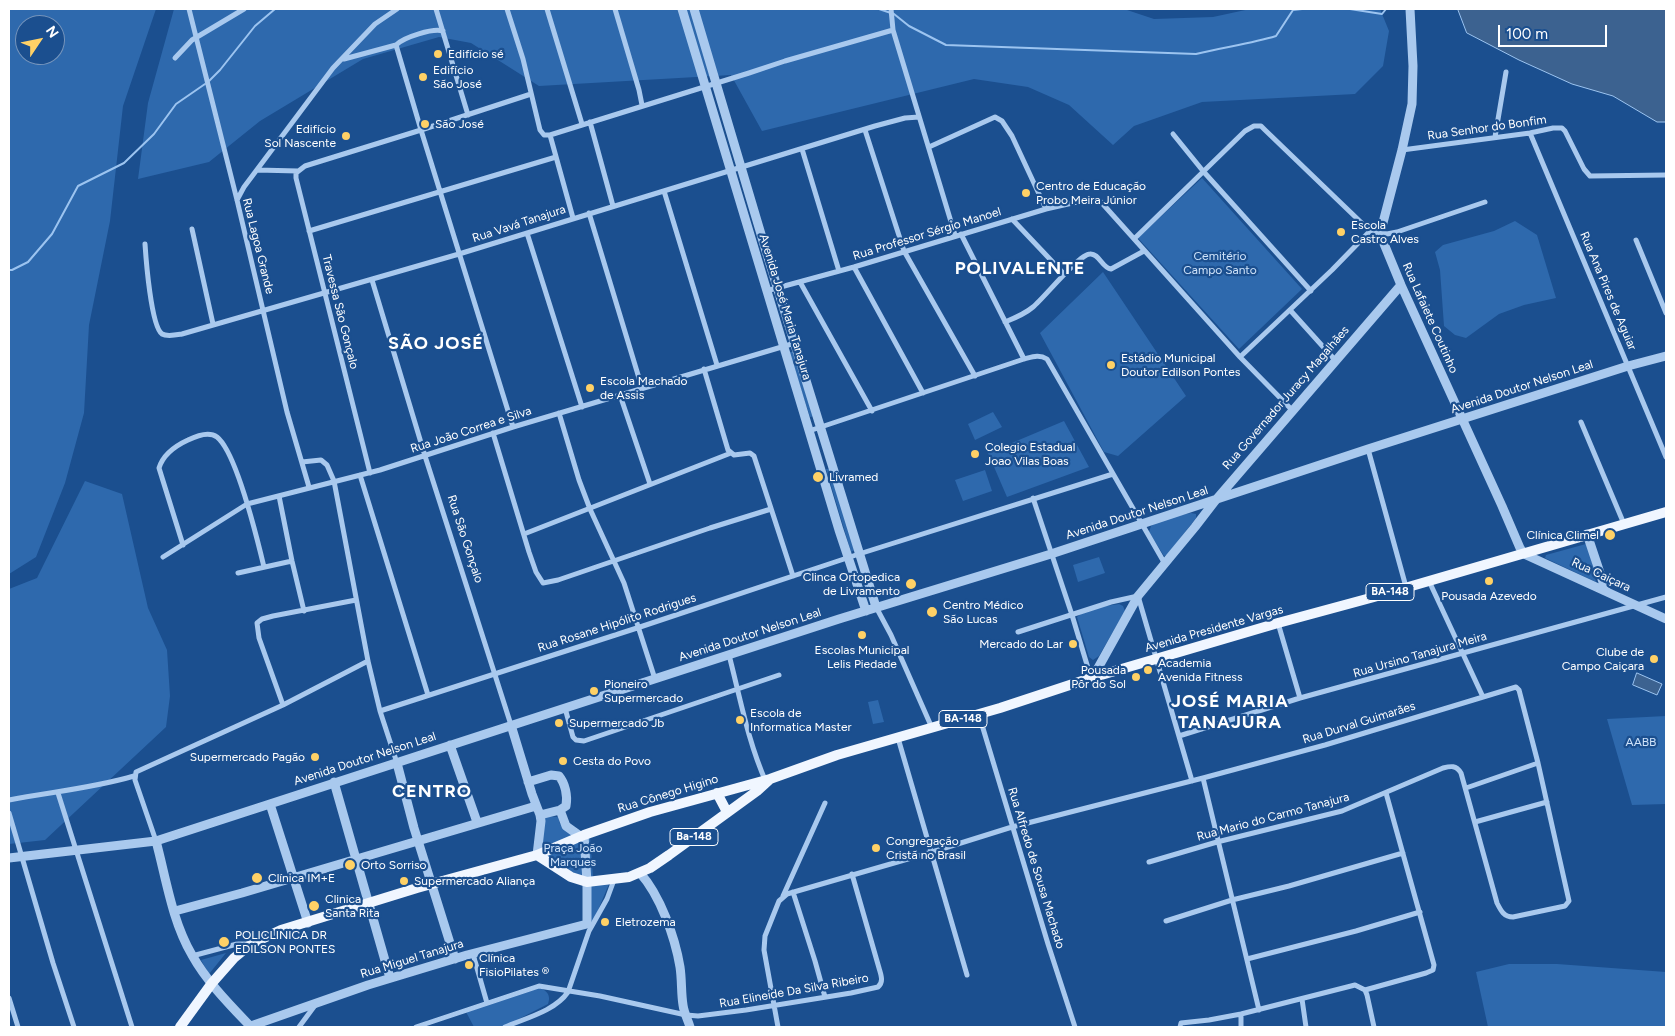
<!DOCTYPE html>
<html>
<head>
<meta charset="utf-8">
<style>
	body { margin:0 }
	#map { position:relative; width:1675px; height:1036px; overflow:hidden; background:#1b4f8f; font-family:Figtree,sans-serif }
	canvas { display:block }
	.frame { position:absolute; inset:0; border:10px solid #fff; pointer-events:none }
	.north { position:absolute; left:15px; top:15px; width:50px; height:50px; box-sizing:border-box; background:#1b4f8f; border:1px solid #7695bc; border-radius:50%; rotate:56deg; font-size:14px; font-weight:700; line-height:20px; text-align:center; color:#fff }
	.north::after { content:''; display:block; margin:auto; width:18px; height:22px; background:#ffd166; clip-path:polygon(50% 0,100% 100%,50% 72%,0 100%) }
	.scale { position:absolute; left:1498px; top:25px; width:109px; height:22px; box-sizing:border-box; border:2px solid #fff; border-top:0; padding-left:6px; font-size:15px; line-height:18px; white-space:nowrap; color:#fff; -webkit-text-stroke:4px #1b4f8f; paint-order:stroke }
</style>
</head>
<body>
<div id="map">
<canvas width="1675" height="1036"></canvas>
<div class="frame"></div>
<div class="north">N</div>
<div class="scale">100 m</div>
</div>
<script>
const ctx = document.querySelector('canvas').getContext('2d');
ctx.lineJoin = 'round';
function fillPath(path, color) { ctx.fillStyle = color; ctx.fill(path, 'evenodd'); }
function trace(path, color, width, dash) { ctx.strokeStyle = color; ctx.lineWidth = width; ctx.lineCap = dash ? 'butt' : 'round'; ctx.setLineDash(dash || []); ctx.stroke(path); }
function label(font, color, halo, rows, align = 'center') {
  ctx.font = font + ' Figtree,sans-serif'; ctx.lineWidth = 4.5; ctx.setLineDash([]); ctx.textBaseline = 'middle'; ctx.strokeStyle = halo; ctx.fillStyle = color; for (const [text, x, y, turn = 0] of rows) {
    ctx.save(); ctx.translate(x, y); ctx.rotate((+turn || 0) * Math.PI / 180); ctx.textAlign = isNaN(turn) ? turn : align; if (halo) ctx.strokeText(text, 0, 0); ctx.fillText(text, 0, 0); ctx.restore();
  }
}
fillPath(new Path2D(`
	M9 9H156L123 106 110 221 89 325 84 413 65 483 36 557 9 574ZM25 25H55V55H25Z
	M174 9H1124L1154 19 1213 17 1250 9H1380L1389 31 1383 66 1355 94 1202 102 1134 126 1113 145 1069 105 1028 87 974 79 762 131 731 75 539 86 471 43 439 37 363 59 260 121 209 162 138 179 148 103Z
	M1202 178 1302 289 1239 349 1138 238Z
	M1515 221 1537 235 1556 298 1524 305 1499 314 1466 338 1455 335 1444 326 1440 270 1435 252 1443 245 1494 231Z
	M1103 272 1186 396 1118 456 1104 452 1040 333Z
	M789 352H795L815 416 810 417Z
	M993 412 1002 427 975 440 968 424Z
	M1064 421 1089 467 1007 497 988 453Z
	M826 469H829L855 550 851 552Z
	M985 470 992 491 963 501 955 480Z
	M85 481 122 494 148 608 167 650 170 696 166 727 45 840 9 844V589L37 578Z
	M1191 513 1196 514V518L1167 555 1164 556 1149 532 1151 526 1166 518Z
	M1586 544 1590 553 1596 582 1545 558 1546 555Z
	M1099 557 1105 573 1078 582 1073 565Z
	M1119 604 1123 606 1125 611 1099 656 1093 660 1089 657 1077 617C1086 608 1106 606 1119 604Z
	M878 700 884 722 873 724 868 702Z
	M1666 716V804L1632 805 1607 719Z
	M542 816 558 817 560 824 590 836 593 877 584 883 541 858Z
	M592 883 609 884 593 922 586 921 589 890Z
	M226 953 209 974 201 960Z
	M1509 964H1557L1666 972V1027H1488L1476 972Z
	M536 987C545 989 552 994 548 1004L503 1027H474L465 1010Z`), '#2e69ad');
const water = new Path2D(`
	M1458 9H1666V122H1657L1613 96 1572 84 1519 60 1467 33Z
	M1637 673 1662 684 1657 695 1633 685Z`);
fillPath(water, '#3c6290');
trace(water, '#9cc4f0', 1);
trace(new Path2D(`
	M879 9 894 14 909 26 946 45 1196 54C1223 47 1250 44 1276 36L1293 10 1302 9
	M1350 9 1382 14 1386 9
	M209 81 220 70 255 26 275 9
	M9 270H12L28 262 52 234 78 186 124 163 154 134 176 104 205 84`), '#9cc4f0', 2);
trace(new Path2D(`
	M189 9 237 200 287 412 309 487
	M436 9 468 115
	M507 9 523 59 540 130 544 135H550L749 73 785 61 893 30
	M547 9 582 124
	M615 9 639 90 642 105
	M891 9 893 30 955 235
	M396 45 421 130 513 427
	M175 58 192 40 244 9
	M344 59 396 45C404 37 433 28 443 31
	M590 122 613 206
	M865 130 904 251 975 376
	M1530 133 1666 457
	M1173 134 1203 171 1311 291
	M550 135 573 218
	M1495 137 1506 72
	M929 147 995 117 1002 121 1012 136 1046 209
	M802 149 839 271
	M1402 150 1530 133 1553 128H1562L1565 131 1584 169 1590 176 1666 175
	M257 170 298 171
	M664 191 717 365
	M237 200 244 187 333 68 375 24 397 9
	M589 213 642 388
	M1012 219 1064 274
	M192 229 213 324
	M309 231C391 207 473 182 556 157
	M527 233 582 407
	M961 234 1024 359
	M1134 239 1245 131 1254 126H1261L1265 130 1370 231 1387 234 1397 232 1485 202
	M1636 240 1666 313
	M145 244C146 259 151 326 162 334 167 337 176 335 182 334L459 254 875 126 905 118 919 117
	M854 267 923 393
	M372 280 425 456 511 725
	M800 282 872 411
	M766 291 854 267 1046 209 1090 199 1097 200 1101 202 1240 357 1293 411
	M1290 310 1335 360
	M1005 322C1015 318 1025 314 1033 307 1044 298 1079 254 1090 254 1099 253 1102 268 1111 269L1144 251
	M1240 357 1332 270 1370 231
	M704 369 728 450 734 455 750 453 754 456 793 576
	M620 395 650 484
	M559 413 579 480 590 509 624 583 655 679
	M1581 422 1624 524
	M809 431 1024 359C1032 357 1039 354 1047 359L1165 564
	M493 433 529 552 536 572 543 583 558 580 710 528 771 509
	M1368 449 1406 587
	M302 462 321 460 327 465 334 481 368 661 380 711 397 763
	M370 473 296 178V173L305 166 421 130 531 94
	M360 475 428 695
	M279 496 292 561 304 611
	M1033 498 1072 615 1091 678
	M524 534 731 453
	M183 545 159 468C163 455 175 446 188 440 196 436 209 431 217 437 236 452 258 542 264 567
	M163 557 247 504 380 470 513 427 795 343
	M238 573 292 561
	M1429 581 1483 697
	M876 607 891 635 932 728
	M1278 623 1300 698
	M1018 632 1111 602 1138 596 1192 781
	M729 655C740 697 748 742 766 782
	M283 705 259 638 257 623 262 619 273 616 356 600
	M565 708 573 737 576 740 584 741 779 675
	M380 711 637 628 859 554 1113 474
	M979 715 1048 944 1075 1027
	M1179 736 1300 698 1666 597
	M898 738 967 975
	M1203 778 1259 1010
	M1466 788 1538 763
	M58 793 132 1027
	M9 800C50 792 94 788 134 776
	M9 813 53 963 74 1027
	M1475 822 1547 802
	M156 841 135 780 136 772 283 705 368 661
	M793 892 815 961 825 997
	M783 896 825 803
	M1166 921 1232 900 1289 886 1403 853
	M473 954 487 1003
	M192 956 237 944H251
	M1247 959 1356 931 1420 912
	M1365 990 1426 973 1433 970 1434 965 1386 793
	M9 998 18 1027
	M1302 999 1306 1027
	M299 1027 316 1004
	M416 1027 539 986 600 996 686 1015 698 1016 746 1010 851 993 878 987C884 982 881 975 879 968L852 874
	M505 1027C526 1018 555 1011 568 992L589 931 607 899 614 880
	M778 1027 764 950 765 936 779 901 787 894 932 852 1012 827 1203 778 1325 745 1516 687 1519 690 1538 763 1569 901 1565 906 1513 917C1504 917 1501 911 1497 903L1461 773C1456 765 1451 766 1443 768L1342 811 1217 842 1149 862
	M1180 1027 1181 1023 1209 1020 1241 1014 1355 985 1365 990 1367 995 1374 1027
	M1241 1027V1014`), '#a9c9ee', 5);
trace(new Path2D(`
	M682 9 839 530 866 611
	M694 9 766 251 876 607
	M1410 9 1413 66 1412 104 1402 150 1380 234 1401 285 1502 506 1520 548 1524 554 1666 619
	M1587 534 1606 591
	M1093 677 1138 596 1195 527 1215 501 1401 285
	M511 725 532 794 540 815 560 810 566 806C568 796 565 783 559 776L551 775 528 782
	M450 745 477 822
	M397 763 414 828 455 959
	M334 782 390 978
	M270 804 308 923
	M560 810 566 826 580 836
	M156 841C166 878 172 921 192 955 207 982 230 1005 251 1027
	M537 855 541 821 540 815
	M9 858 156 841 839 619 1051 554 1368 449 1628 366 1666 356
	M640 873C660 895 675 937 680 967 682 980 681 993 683 1005 684 1013 688 1020 690 1027
	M175 911 242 893 536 806
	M248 1027 368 985 467 955 587 924V882L584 835`), '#a9c9ee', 9);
trace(new Path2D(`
	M717 793 727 812
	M537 855 571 877 587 882 629 877 650 868 669 855 757 791 769 780
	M180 1027 212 983 234 958 251 944 281 930 417 888 537 855 584 835 650 812 770 779 837 755 1000 708 1091 678 1278 623 1374 597 1666 512`), '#f0f6ff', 10);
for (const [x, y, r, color] of [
	[438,54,5,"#ffd166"],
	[423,77,5,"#ffd166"],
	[425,124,5,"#ffd166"],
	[346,136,5,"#ffd166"],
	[1026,193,5,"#ffd166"],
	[1341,232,5,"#ffd166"],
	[1111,365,5,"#ffd166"],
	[590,388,5,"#ffd166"],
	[975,454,5,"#ffd166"],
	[818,477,6,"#ffd166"],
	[1610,535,6,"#ffd166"],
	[1489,581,5,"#ffd166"],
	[911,584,6,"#ffd166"],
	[932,612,6,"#ffd166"],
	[862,635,5,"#ffd166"],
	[1073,644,5,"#ffd166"],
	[1654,659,5,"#ffd166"],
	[1148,670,5,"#ffd166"],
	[1136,677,5,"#ffd166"],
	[594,691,5,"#ffd166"],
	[740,720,5,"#ffd166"],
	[559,723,5,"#ffd166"],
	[315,757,5,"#ffd166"],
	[563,761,5,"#ffd166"],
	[876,848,5,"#ffd166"],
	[350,865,6,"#ffd166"],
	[257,878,6,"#ffd166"],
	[404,881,5,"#ffd166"],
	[314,906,6,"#ffd166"],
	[605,922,5,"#ffd166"],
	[224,942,6,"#ffd166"],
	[469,965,5,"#ffd166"]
]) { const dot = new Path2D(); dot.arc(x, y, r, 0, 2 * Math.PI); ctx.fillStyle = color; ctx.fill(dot); trace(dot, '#1b4f8f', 2); }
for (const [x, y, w] of [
	[1390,592,48],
	[963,719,48],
	[694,837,48]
]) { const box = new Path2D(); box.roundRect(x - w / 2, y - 8.5, w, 17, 4); ctx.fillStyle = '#1b4f8f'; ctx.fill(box); trace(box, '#fff', 1); }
label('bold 11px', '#fff', null, [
	["BA-148",1390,592],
	["BA-148",963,719],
	["Ba-148",694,837]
]);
label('12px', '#fff', '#1b4f8f', [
	["Edifício sé",448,54],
	["Edifício",433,70],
	["São José",433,84],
	["São José",435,124],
	["Edifício",336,129,"right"],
	["Sol Nascente",336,143,"right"],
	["Centro de Educação",1036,186],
	["Probo Meira Júnior",1036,200],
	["Escola",1351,225],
	["Castro Alves",1351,239],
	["Estádio Municipal",1121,358],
	["Doutor Edilson Pontes",1121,372],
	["Escola Machado",600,381],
	["de Assis",600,395],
	["Colegio Estadual",985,447],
	["Joao Vilas Boas",985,461],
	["Livramed",829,477],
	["Clínica Climel",1599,535,"right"],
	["Clinca Ortopedica",900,577,"right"],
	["de Livramento",900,591,"right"],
	["Pousada Azevedo",1489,596,"center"],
	["Centro Médico",943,605],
	["São Lucas",943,619],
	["Mercado do Lar",1063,644,"right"],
	["Escolas Municipal",862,650,"center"],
	["Lelis Piedade",862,664,"center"],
	["Clube de",1644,652,"right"],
	["Campo Caiçara",1644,666,"right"],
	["Academia",1158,663],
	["Avenida Fitness",1158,677],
	["Pousada",1126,670,"right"],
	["Pôr do Sol",1126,684,"right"],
	["Pioneiro",604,684],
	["Supermercado",604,698],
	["Escola de",750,713],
	["Informatica Master",750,727],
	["Supermercado Jb",569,723],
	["Supermercado Pagão",305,757,"right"],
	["Cesta do Povo",573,761],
	["Congregação",886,841],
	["Cristã no Brasil",886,855],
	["Orto Sorriso",361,865],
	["Clínica IM+E",268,878],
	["Supermercado Aliança",414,881],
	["Clinica",325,899],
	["Santa Rita",325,913],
	["Eletrozema",615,922],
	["POLICLINICA DR",235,935],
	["EDILSON PONTES",235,949],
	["Clínica",479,958],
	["FisioPilates ®",479,972]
], 'left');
label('12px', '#fff', '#1b4f8f', [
	["Rua Senhor do Bonfim",1487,128,-8],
	["Rua Vavá Tanajura",519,224,-18],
	["Rua Professor Sérgio Manoel",927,234,-17],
	["Rua Lagoa Grande",258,246,76],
	["Rua Ana Pires de Aguiar",1608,291,67],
	["Avenida José Maria Tanajura",785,307,73],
	["Travessa São Gonçalo",340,312,76],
	["Rua Lafaiete Coutinho",1430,318,66],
	["Avenida Doutor Nelson Leal",1522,387,-18],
	["Rua Governador Juracy Magalhães",1286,398,-49],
	["Rua João Correa e Silva",471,430,-18],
	["Avenida Doutor Nelson Leal",1137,513,-18],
	["Rua São Gonçalo",465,539,72],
	["Rua Caiçara",1601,575,25],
	["Rua Rosane Hipólito Rodrigues",617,623,-18],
	["Avenida Presidente Vargas",1214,629,-16],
	["Avenida Doutor Nelson Leal",750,635,-18],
	["Rua Ursino Tanajura Meira",1420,655,-16],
	["Rua Durval Guimarães",1359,723,-17],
	["Avenida Doutor Nelson Leal",365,759,-18],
	["Rua Cônego Higino",668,794,-17],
	["Rua Mario do Carmo Tanajura",1273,817,-15],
	["Rua Alfredo de Sousa Machado",1036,868,73],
	["Rua Miguel Tanajura",412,959,-17],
	["Rua Elineide Da Silva Ribeiro",794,991,-10]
]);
label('12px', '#cfe3fa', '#1b4f8f', [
	["Cemitério",1220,256],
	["Campo Santo",1220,270],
	["AABB",1641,742],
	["Praça João",573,848],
	["Marques",573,862]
]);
ctx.letterSpacing = '1px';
label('bold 18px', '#fff', '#1b4f8f', [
	["POLIVALENTE",1020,269],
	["SÃO JOSÉ",436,344],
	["JOSÉ MARIA",1230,702],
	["TANAJURA",1230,723],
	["CENTRO",432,792]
]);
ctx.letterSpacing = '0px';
</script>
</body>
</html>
